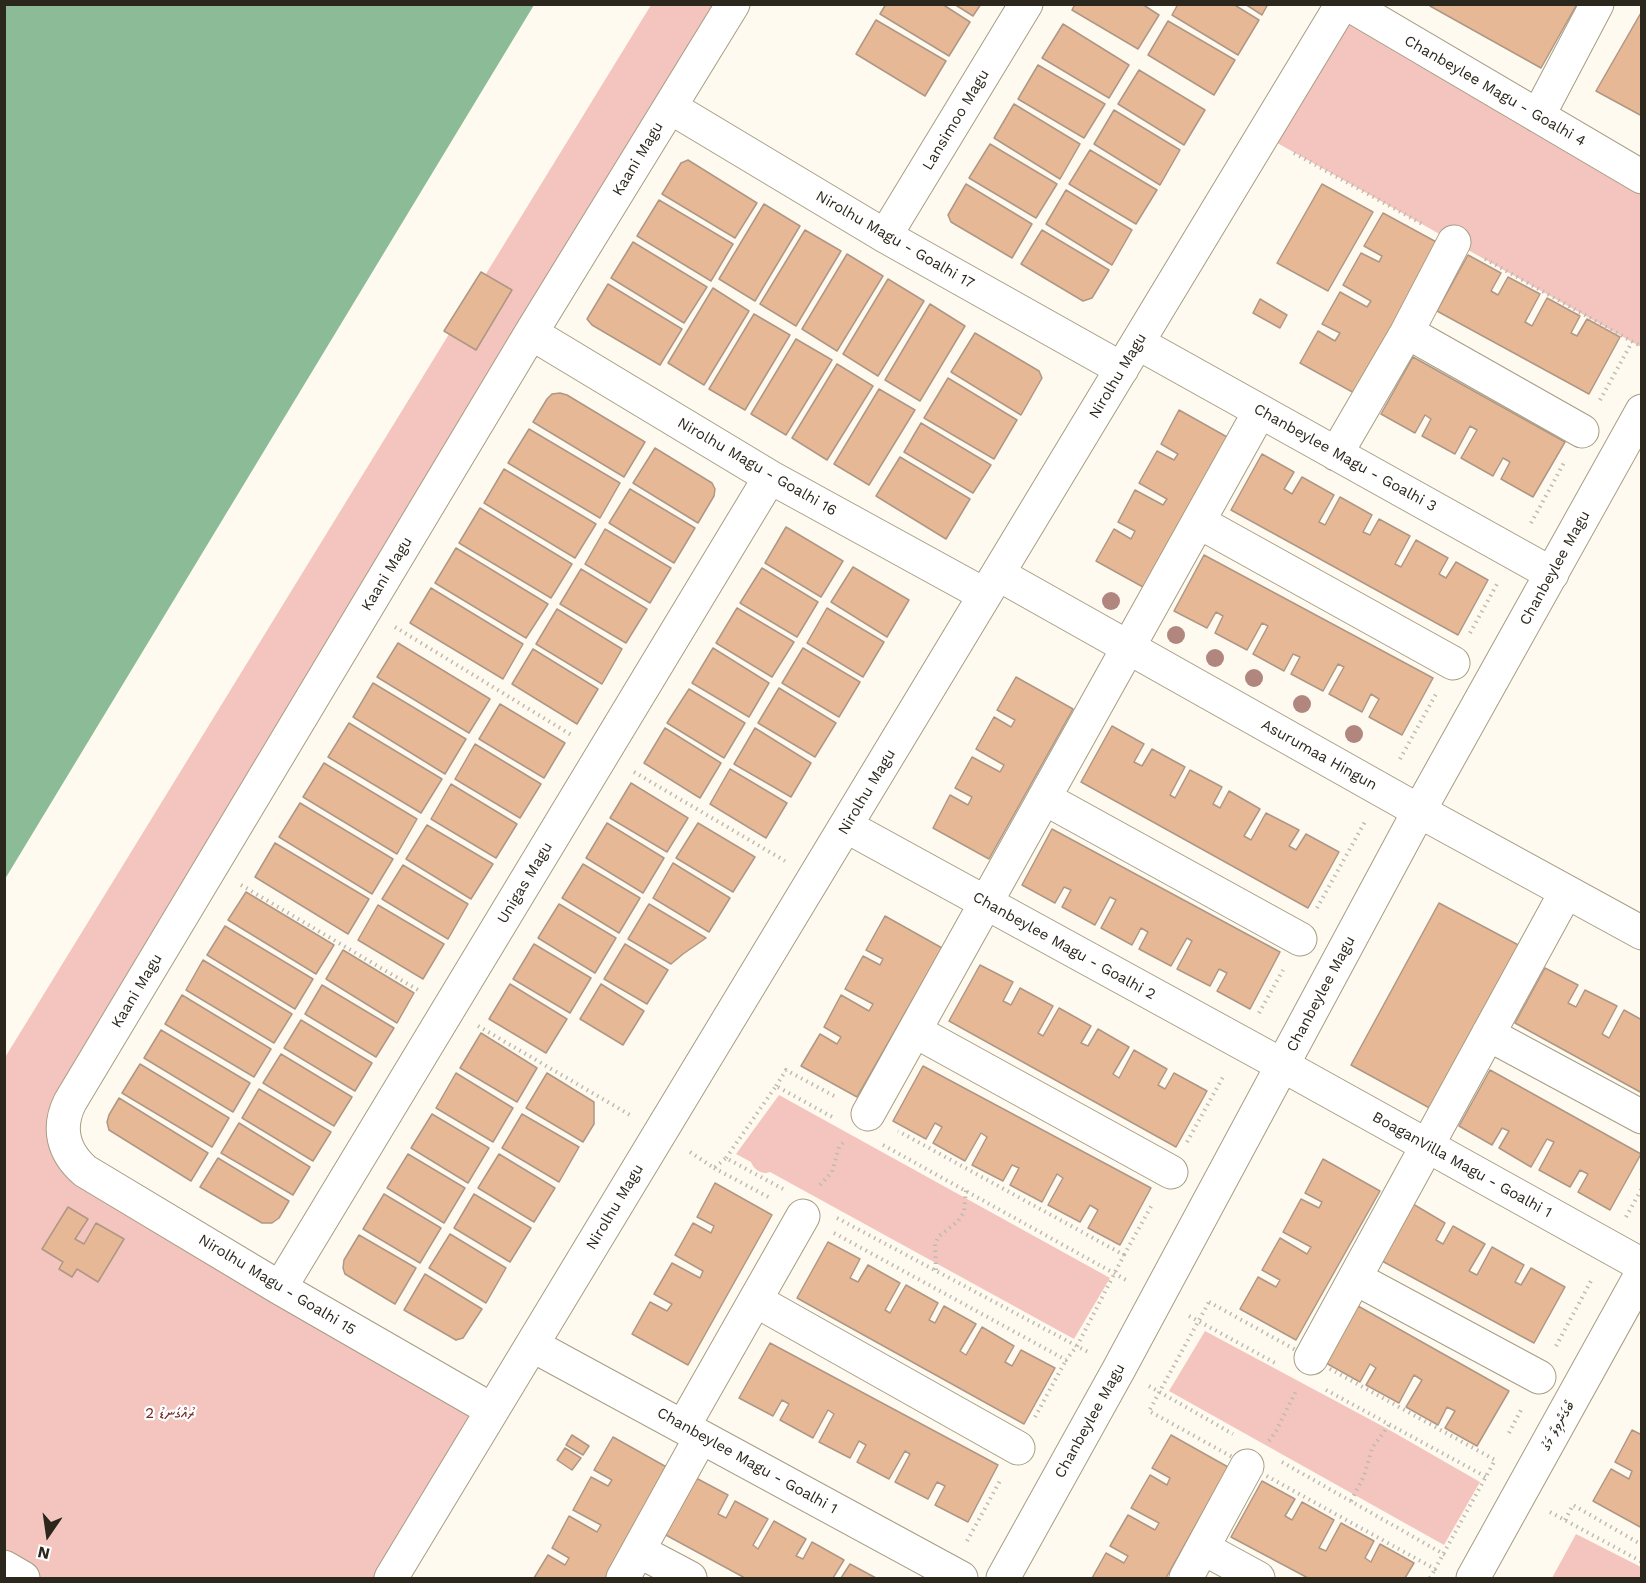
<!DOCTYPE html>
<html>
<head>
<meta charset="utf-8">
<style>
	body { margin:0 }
	#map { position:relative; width:1646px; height:1583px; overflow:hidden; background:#fffaef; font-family:"Work Sans",sans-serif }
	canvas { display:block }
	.frame { position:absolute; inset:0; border:6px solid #2b271d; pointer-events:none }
	.north { position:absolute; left:18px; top:1505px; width:60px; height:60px; -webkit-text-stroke:4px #fff; paint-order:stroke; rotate:193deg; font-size:16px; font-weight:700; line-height:24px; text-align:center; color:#2b271d }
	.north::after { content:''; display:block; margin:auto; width:21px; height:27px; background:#2b271d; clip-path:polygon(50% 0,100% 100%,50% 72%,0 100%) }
</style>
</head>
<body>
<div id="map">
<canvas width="1646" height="1583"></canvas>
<div class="frame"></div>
<div class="north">N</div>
</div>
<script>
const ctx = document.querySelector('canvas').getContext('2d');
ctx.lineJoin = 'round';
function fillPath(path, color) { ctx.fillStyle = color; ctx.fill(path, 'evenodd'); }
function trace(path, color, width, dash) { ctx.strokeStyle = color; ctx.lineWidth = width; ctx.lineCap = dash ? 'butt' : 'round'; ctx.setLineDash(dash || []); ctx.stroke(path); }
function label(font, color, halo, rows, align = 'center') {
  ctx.font = font + ' "Work Sans","Noto Sans Thaana",sans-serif'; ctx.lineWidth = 4.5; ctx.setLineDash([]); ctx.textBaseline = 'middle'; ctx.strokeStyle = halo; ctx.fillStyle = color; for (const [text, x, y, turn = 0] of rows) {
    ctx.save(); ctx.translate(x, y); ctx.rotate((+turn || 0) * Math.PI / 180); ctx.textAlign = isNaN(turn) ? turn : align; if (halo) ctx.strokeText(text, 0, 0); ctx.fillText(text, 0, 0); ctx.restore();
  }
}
fillPath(new Path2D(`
	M651 5H731L64 1143 493 1416 397 1578H24L5 1567 4 1059Z
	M1342 5 1641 177V347L1263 135Z
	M779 1095 1110 1278 1074 1339 770 1172C762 1175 754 1170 751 1162L736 1154Z
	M1205 1331 1386 1428 1480 1482 1444 1545 1169 1391Z
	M1576 1534 1641 1567V1578H1552Z`), '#f4c5be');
fillPath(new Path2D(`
	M5 4 534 5 5 879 4 5Z`), '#8cbb97');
const building = new Path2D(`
	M886 4H942L970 22 949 56 880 14Z
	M954 4H981L973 16Z
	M1075 4H1142L1159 15 1138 49 1072 10Z
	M1178 4H1233L1259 20 1238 55 1172 15Z
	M1245 4H1268L1262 15Z
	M1431 4H1577L1541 68 1430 6Z
	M1642 11V116L1596 91Z
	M876 20 946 61 925 96 856 54Z
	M1168 21 1235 60 1214 95 1148 55Z
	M1063 24 1129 65 1109 98 1042 58Z
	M1038 65 1105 104 1084 138 1018 99Z
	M1139 70 1205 110 1184 145 1118 104Z
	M1014 104 1080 144 1060 179 994 138Z
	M1114 110 1180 150 1160 185 1094 144Z
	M990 144 1057 184 1036 218 969 178Z
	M1090 150 1157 190 1136 224 1069 184Z
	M688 160 757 203 735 238 662 194 681 163Z
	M966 184 1032 224 1012 258 951 222 948 215Z
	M1322 184 1373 212 1328 291 1277 263Z
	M1066 190 1132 230 1112 265 1046 224Z
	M659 200 733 244 711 281 637 236Z
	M764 204 800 226 755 301 719 279Z
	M1383 213 1440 244 1356 394 1300 363 1318 331 1335 341 1340 333 1322 324 1340 292 1367 307 1371 301 1343 285 1361 253 1379 262 1382 256 1364 246Z
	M805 230 841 251 796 326 760 304Z
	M1042 230 1109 270 1092 298 1083 301 1021 264Z
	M633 242 707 287 684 323 611 278Z
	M847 254 883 276 837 351 802 329Z
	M1468 255 1501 273 1491 291 1498 295 1508 277 1540 294 1525 322 1532 326 1547 298 1580 316 1571 333 1577 336 1587 319 1620 337 1589 394 1437 311Z
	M481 272 512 290 476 350 444 331Z
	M888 279 924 301 878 376 843 354Z
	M608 284 682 329 660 365 592 325 587 319Z
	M713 288 749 311 704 385 668 363Z
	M1260 299 1287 315 1280 328 1253 313Z
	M930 304 965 326 920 401 885 380Z
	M754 314 790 335 745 410 709 389Z
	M975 333 1039 371 1042 378 1021 415 951 372Z
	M796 339 832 360 786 435 751 414Z
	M1413 357 1565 442 1533 497 1501 479 1510 462 1503 458 1493 476 1461 458 1477 430 1470 426 1455 454 1422 436 1431 419 1425 415 1415 433 1381 414Z
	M837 364 873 386 827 460 792 438Z
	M948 378 1017 420 994 459 924 418Z
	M879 389 915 410 869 485 834 464Z
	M560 393 567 395 645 442 624 477 533 422 547 399 552 394Z
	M1179 410 1236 442 1152 592 1096 561 1114 529 1131 539 1135 531 1118 522 1135 490 1163 505 1167 499 1139 483 1157 451 1174 460 1178 454 1161 444Z
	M921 423 991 465 973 493 904 452Z
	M529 429 620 483 600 518 508 463Z
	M655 448 712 483 715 489 714 496 698 523 633 483Z
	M1262 454 1294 472 1284 489 1292 494 1302 477 1334 495 1319 522 1325 525 1340 497 1372 515 1363 532 1370 535 1379 519 1410 536 1395 564 1401 567 1416 540 1448 558 1439 574 1446 578 1456 562 1488 580 1458 635 1231 510Z
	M900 457 970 499 946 539 876 496Z
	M504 469 596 524 575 558 484 503Z
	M630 489 695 528 674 563 609 523Z
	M480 508 572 564 551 598 459 543Z
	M786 527 843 561 821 597 765 563Z
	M605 529 671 568 650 603 585 564Z
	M456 548 548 604 526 638 435 583Z
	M1204 555 1433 678 1402 735 1369 717 1379 699 1371 694 1362 712 1329 694 1344 667 1338 664 1323 691 1291 674 1300 657 1293 654 1284 671 1253 654 1268 626 1262 623 1247 650 1215 633 1223 616 1216 612 1207 628 1174 611Z
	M853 567 909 600 887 637 831 602Z
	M762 568 818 602 797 637 740 603Z
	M581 569 647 609 626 643 560 604Z
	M431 588 523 644 503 679 410 623Z
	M737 608 794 642 772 677 716 643Z
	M827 608 884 642 863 677 807 643Z
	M557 609 622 649 602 684 536 644Z
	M398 643 490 699 469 733 377 677Z
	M713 648 769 683 749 717 692 683Z
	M803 648 860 682 839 717 782 683Z
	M533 649 598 689 577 724 512 684Z
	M1016 677 1073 709 989 859 933 828 950 795 968 805 972 797 955 788 972 757 1000 772 1004 765 976 749 994 717 1011 727 1015 720 997 710Z
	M373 683 466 739 445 774 353 717Z
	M779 688 836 723 815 757 758 723Z
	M689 689 745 723 724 758 667 723Z
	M500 704 565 743 544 778 479 739Z
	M349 723 442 779 421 813 328 757Z
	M1112 726 1144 744 1134 762 1142 766 1152 749 1185 767 1170 795 1175 798 1190 770 1222 787 1213 804 1220 808 1229 791 1260 809 1244 836 1251 840 1266 813 1299 830 1289 846 1296 850 1306 834 1339 852 1308 908 1081 782Z
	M665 728 721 763 700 798 644 763Z
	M755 728 811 763 791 797 734 764Z
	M475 744 541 784 520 818 455 779Z
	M324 763 417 819 397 854 303 797Z
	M730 769 787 803 766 838 710 804Z
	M631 783 688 818 667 852 610 818Z
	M451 784 517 824 496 858 431 819Z
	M300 803 393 859 372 894 279 837Z
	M607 823 664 858 643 893 586 858Z
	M698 823 755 857 733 892 676 858Z
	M427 825 493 864 471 899 406 859Z
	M1052 829 1280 952 1250 1009 1217 991 1227 973 1219 969 1210 986 1177 969 1192 941 1187 938 1171 966 1139 949 1148 932 1141 928 1132 945 1101 928 1116 900 1110 897 1095 925 1062 907 1071 890 1064 887 1055 903 1022 885Z
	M275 843 369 899 348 934 255 877Z
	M673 863 730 898 709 932 653 898Z
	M583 864 640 898 619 933 562 898Z
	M403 865 468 904 448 939 382 899Z
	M246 892 334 945 316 974 228 920Z
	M1439 903 1524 948 1435 1111 1351 1065Z
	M559 904 616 938 595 973 538 938Z
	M649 904 706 938 683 954 671 964 628 939Z
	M378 905 444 944 423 979 358 940Z
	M885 916 942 948 857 1097 801 1066 820 1034 837 1044 841 1037 824 1027 841 995 869 1011 873 1004 845 989 863 956 880 965 883 959 866 950Z
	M225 926 313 979 295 1009 207 955Z
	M534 944 591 978 570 1013 513 979Z
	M625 944 668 970 647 1004 604 979Z
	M343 950 414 993 397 1023 326 979Z
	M203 960 292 1014 274 1043 186 990Z
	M980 965 1013 982 1003 1001 1011 1005 1020 988 1053 1006 1038 1033 1043 1036 1059 1008 1091 1026 1081 1043 1088 1046 1098 1029 1129 1047 1113 1074 1119 1078 1134 1050 1167 1069 1158 1085 1165 1089 1174 1073 1207 1091 1176 1147 949 1021Z
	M1545 968 1578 985 1568 1003 1576 1007 1585 990 1617 1006 1602 1034 1609 1038 1624 1010 1642 1020V1093L1515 1023Z
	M510 984 567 1019 546 1053 489 1019Z
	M601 984 644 1011 623 1045 580 1019Z
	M322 985 394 1028 376 1057 305 1014Z
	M182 995 271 1049 254 1077 165 1024Z
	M301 1020 372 1063 355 1091 284 1048Z
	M161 1030 250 1083 233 1112 144 1058Z
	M481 1033 537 1068 517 1102 460 1068Z
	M281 1054 352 1097 334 1126 263 1083Z
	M140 1064 229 1118 212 1147 122 1093Z
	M923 1066 1151 1188 1120 1245 1088 1228 1098 1210 1090 1205 1080 1222 1048 1205 1063 1178 1057 1174 1042 1202 1010 1185 1019 1168 1012 1165 1003 1181 972 1165 987 1137 981 1133 965 1161 933 1143 942 1127 935 1123 926 1139 893 1121Z
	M1490 1070 1641 1154 1610 1210 1578 1192 1588 1174 1580 1170 1570 1187 1539 1170 1554 1142 1547 1139 1531 1167 1499 1148 1509 1131 1502 1128 1492 1145 1459 1126Z
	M456 1073 513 1108 493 1142 436 1108Z
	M547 1073 594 1102V1124L583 1142 526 1108Z
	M259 1089 331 1132 313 1161 242 1118Z
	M119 1098 208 1153 191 1181 109 1130 107 1122 109 1115Z
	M432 1114 489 1148 468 1183 411 1148Z
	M522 1114 579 1147 559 1182 502 1148Z
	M239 1123 310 1167 293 1195 221 1153Z
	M408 1154 465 1188 444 1223 387 1188Z
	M499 1154 555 1188 534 1222 478 1188Z
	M218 1158 289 1201 279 1218 272 1223H262L200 1187Z
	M1323 1159 1380 1191 1296 1340 1240 1309 1258 1277 1276 1287 1280 1280 1262 1270 1280 1238 1307 1254 1311 1247 1283 1232 1301 1199 1319 1208 1322 1202 1305 1193Z
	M715 1183 772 1215 688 1365 632 1334 650 1302 667 1311 672 1304 654 1294 672 1263 700 1278 703 1271 675 1255 693 1223 711 1233 714 1226 697 1217Z
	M384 1194 441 1228 420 1263 363 1229Z
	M474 1194 531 1228 510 1262 454 1228Z
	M1413 1204 1445 1223 1436 1240 1443 1244 1453 1226 1485 1244 1469 1271 1477 1275 1492 1247 1524 1265 1515 1282 1521 1285 1531 1268 1565 1287 1534 1343 1382 1261Z
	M68 1207 88 1219 75 1239 84 1244 96 1223 124 1239 98 1282 77 1269 72 1277 59 1269 63 1262 42 1249Z
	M450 1234 506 1268 486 1303 429 1268Z
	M359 1235 416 1268 395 1304 345 1274 343 1268 344 1260Z
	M828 1242 860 1259 850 1278 858 1282 868 1265 900 1283 885 1310 890 1313 906 1285 938 1303 929 1320 935 1323 944 1306 976 1324 960 1351 966 1355 982 1327 1014 1346 1005 1362 1012 1366 1021 1350 1055 1368 1024 1424 797 1298Z
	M425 1274 482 1309 463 1338 456 1340 404 1310Z
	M1358 1306 1509 1391 1477 1446 1445 1428 1455 1411 1447 1407 1438 1425 1406 1407 1422 1380 1414 1375 1399 1403 1366 1385 1376 1368 1370 1364 1360 1382 1326 1363Z
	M770 1343 998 1465 968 1522 935 1505 945 1486 937 1482 928 1499 895 1482 910 1454 905 1451 889 1479 857 1462 866 1445 859 1441 850 1458 819 1442 834 1414 828 1410 813 1438 780 1420 789 1404 782 1400 773 1416 739 1398Z
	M1632 1430 1642 1435V1528L1593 1501 1611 1469 1629 1479 1632 1471 1615 1462Z
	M572 1435 589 1446 583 1455 566 1445Z
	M1171 1435 1228 1467 1166 1578H1092L1106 1553 1124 1563 1128 1556 1110 1546 1128 1515 1155 1530 1159 1523 1131 1508 1150 1475 1167 1485 1170 1478 1152 1468Z
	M613 1437 670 1469 608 1578H534L548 1555 565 1565 569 1558 552 1548 569 1516 597 1532 601 1525 573 1510 591 1477 608 1486 612 1480 594 1470Z
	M565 1448 581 1458 572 1470 557 1460Z
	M696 1478 728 1495 718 1514 726 1518 735 1501 768 1519 753 1545 758 1549 774 1521 806 1539 796 1556 803 1559 812 1542 844 1560 833 1578H745L664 1534Z
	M1262 1481 1295 1499 1285 1516 1292 1520 1302 1502 1334 1520 1319 1548 1326 1551 1341 1523 1374 1541 1365 1558 1371 1562 1380 1544 1414 1563 1405 1578H1308L1231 1537Z
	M850 1564 876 1578H841Z`);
fillPath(building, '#e7b895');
trace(building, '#af9785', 1.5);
const minor = new Path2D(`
	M1348 4 1642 177
	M670 107 885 236 1122 369
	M1538 116 1597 4
	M885 236 1026 4
	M1407 332 1454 242
	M531 333 770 477 985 595
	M1138 343 1552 574
	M1336 454 1407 332 1582 431
	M1199 522 1453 663
	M998 574 1419 811 1642 933
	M1044 798 1300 939
	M846 826 1282 1065 1642 1265
	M915 1031 1171 1172
	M1488 1034 1642 1117
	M868 1114 1260 411
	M1355 1278 1539 1377
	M280 1288 770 477
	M755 1300 1018 1448
	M532 1345 961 1578
	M1311 1358 1566 892
	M492 1410 280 1288 85 1171C63 1152 57 1128 70 1102L531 333 733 4
	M683 1427 803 1216
	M1203 1548 1258 1578
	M639 1551 690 1578
	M4 1567 23 1578
	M391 1578 1342 4
	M623 1578 701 1437
	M1003 1578 1119 1369 1419 811 1642 411
	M1186 1578 1247 1466
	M1473 1578 1642 1273`);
trace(minor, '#a79d83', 35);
trace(new Path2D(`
	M1294 153 1424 225
	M1485 259 1642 347
	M1600 400 1632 342
	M1531 523 1565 461
	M395 627 573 736
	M1470 633 1497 584
	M1400 759 1436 694
	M634 772 785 861
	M241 885 418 990
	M1317 908 1366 820
	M1259 1013 1283 970
	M478 1026 630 1115
	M776 1086 786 1070 836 1097
	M1187 1142 1224 1075
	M883 1145 1128 1281
	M690 1152 714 1168 726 1158 783 1189
	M726 1158 776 1086 834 1118
	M714 1168 772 1199
	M820 1185 832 1172 839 1147 845 1141
	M1626 1217 1642 1188
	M837 1218 1090 1353
	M834 1233 1066 1360 1077 1346 1124 1255 898 1131
	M1124 1255 1153 1203
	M936 1270 935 1244 939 1236 958 1221 964 1212 966 1190
	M1209 1302 1495 1460 1435 1569 1149 1411Z
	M1189 1316 1277 1364
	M1556 1346 1592 1279
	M1149 1386 1233 1434
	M1326 1390 1488 1478
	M1035 1417 1066 1360
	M1509 1433 1522 1408
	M1269 1441 1276 1431 1297 1389
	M1282 1462 1447 1556
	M1351 1501 1364 1476 1372 1448 1389 1425
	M1550 1512 1642 1562
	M1565 1520 1573 1505 1642 1545
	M967 1541 1001 1479
	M1430 1578 1435 1569`), '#bfbab0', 4, [1.5, 4.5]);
trace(minor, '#fff', 33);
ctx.fillStyle = '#b0867f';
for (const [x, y] of [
	[1111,601],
	[1176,635],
	[1215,658],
	[1254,678],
	[1302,704],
	[1354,734]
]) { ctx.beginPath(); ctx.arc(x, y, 9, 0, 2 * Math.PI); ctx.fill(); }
label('15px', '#2b271d', '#fff', [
	["Chanbeylee Magu - Goalhi 4",1495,91,30],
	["Lansimoo Magu",956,120,-59],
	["Kaani Magu",638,159,-59],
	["Nirolhu Magu - Goalhi 17",895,240,30],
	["Nirolhu Magu",1118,376,-59],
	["Chanbeylee Magu - Goalhi 3",1345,458,29],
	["Nirolhu Magu - Goalhi 16",757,467,30],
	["Chanbeylee Magu",1555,568,-61],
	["Kaani Magu",387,574,-59],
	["Asurumaa Hingun",1319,755,29],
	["Nirolhu Magu",867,792,-59],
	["Unigas Magu",525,883,-59],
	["Chanbeylee Magu - Goalhi 2",1064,946,29],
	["Kaani Magu",137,991,-59],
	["Chanbeylee Magu",1321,994,-62],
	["BoaganVilla Magu - Goalhi 1",1462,1165,29],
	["Nirolhu Magu",615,1207,-59],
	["Nirolhu Magu - Goalhi 15",277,1285,31],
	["Chanbeylee Magu",1090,1421,-61],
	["ބޯގަންވިލާ މަގު",1558,1426,-61],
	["Chanbeylee Magu - Goalhi 1",747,1461,29]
]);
label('15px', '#6f2823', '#fff', [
	["ރުއްގަނޑު 2",170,1414]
]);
</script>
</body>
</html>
